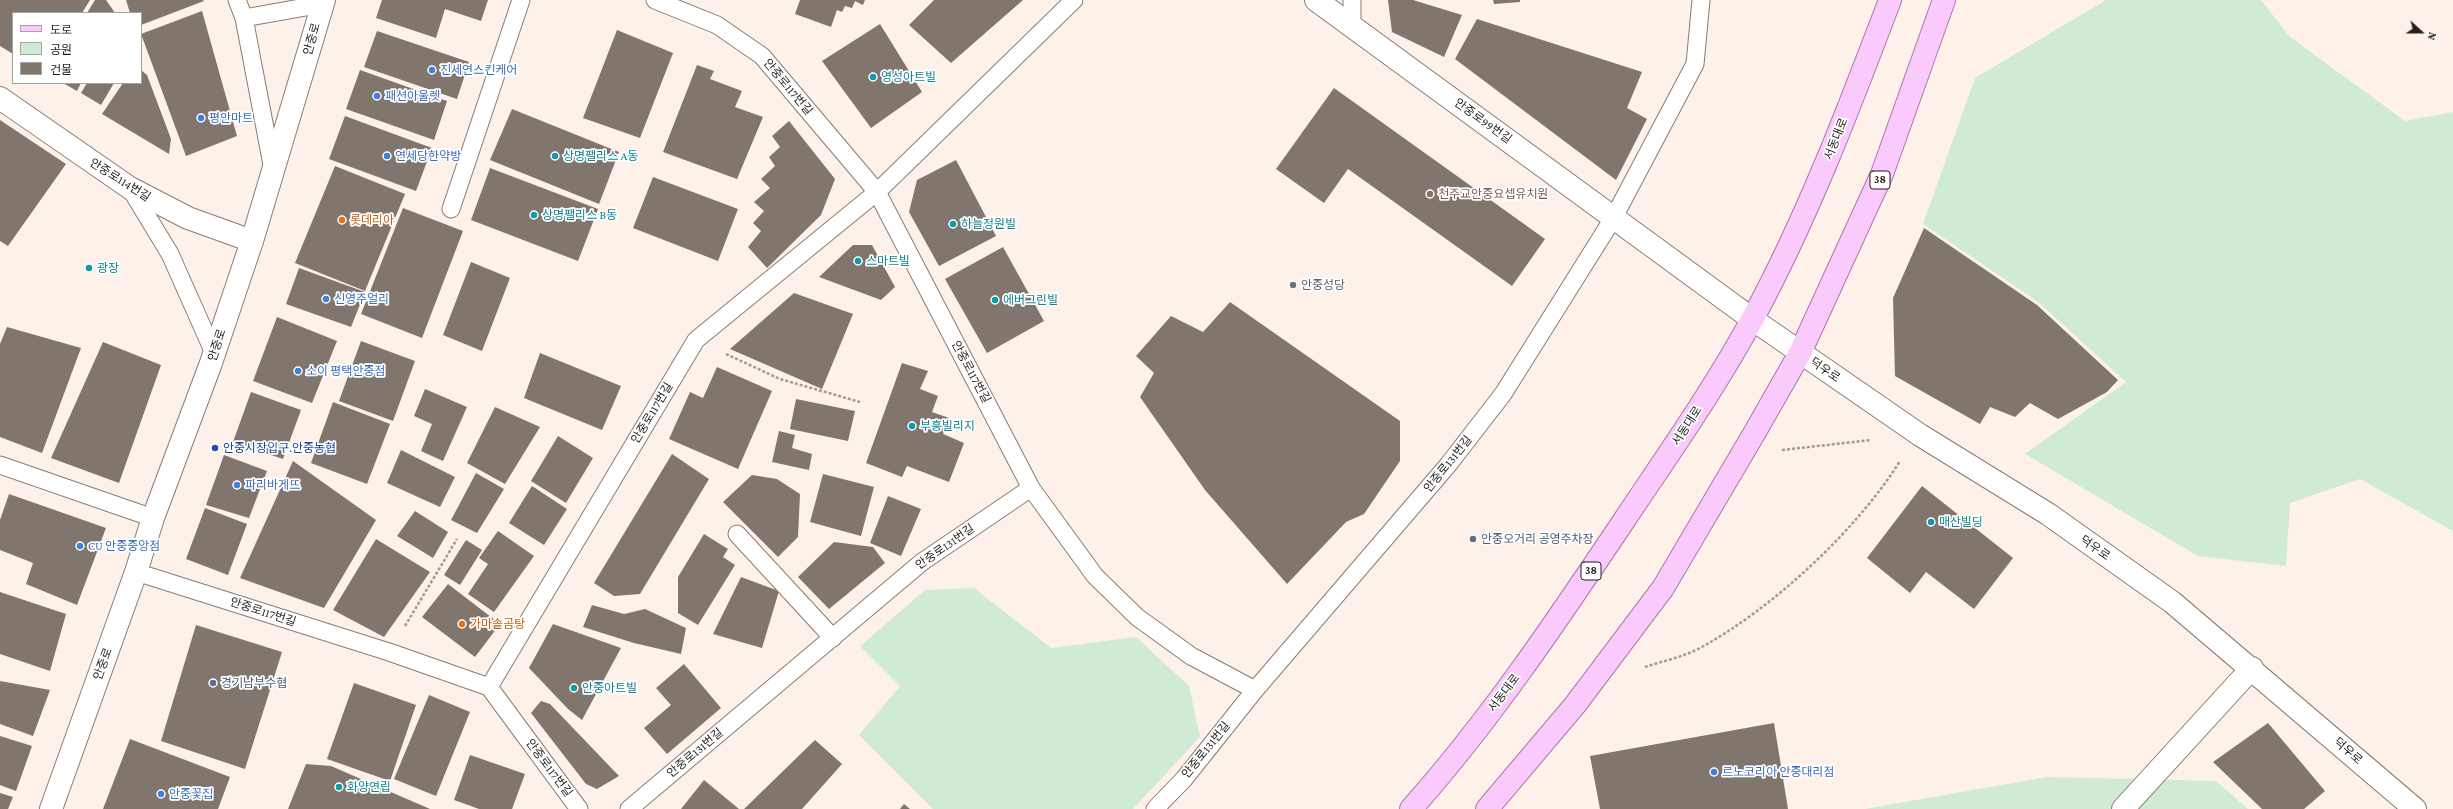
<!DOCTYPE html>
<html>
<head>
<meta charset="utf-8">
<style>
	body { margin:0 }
	#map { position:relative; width:2453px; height:809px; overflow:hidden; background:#fdf1e9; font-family:"Crimson Pro","Noto Sans KR",serif }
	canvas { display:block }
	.legend { position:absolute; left:12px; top:12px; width:130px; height:72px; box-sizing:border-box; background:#fff; border:1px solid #a7a5a4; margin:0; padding:5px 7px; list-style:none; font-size:12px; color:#231f1c }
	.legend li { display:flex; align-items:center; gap:8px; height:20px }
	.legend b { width:20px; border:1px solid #a7a5a4 }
	.north { position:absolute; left:2401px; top:12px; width:40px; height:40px; -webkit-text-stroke:3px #fff; paint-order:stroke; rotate:111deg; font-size:11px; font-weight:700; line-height:16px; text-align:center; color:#231f1c }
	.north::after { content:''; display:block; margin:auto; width:14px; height:18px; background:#231f1c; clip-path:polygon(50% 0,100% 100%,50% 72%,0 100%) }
</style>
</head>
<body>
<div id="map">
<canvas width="2453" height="809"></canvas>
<ul class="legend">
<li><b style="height:5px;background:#facafc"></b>도로</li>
<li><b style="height:11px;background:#d0ebd5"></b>공원</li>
<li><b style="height:11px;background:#80766e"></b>건물</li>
</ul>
<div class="north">N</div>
</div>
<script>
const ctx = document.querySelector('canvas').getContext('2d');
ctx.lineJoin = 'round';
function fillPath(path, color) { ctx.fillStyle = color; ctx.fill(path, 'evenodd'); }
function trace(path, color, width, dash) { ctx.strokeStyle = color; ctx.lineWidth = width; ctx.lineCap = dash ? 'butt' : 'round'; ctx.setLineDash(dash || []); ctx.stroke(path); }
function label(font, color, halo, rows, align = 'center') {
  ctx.font = font + ' "Crimson Pro","Noto Sans KR",serif'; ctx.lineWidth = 3.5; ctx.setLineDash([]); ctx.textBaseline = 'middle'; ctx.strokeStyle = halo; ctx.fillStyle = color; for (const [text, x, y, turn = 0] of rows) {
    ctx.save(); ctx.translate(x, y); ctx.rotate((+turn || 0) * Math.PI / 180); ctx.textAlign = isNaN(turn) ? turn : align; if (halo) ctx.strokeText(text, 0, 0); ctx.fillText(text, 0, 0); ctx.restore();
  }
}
fillPath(new Path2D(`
	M2106 0H2261L2290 37 2405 121 2453 112V531L2360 479 2290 503 2286 566 2198 556 2025 454 2126 382 2037 301 1923 224 1975 78Z
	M974 588 1051 648 1136 637 1189 686 1200 737 1133 809H933L859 735 900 686 860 646 925 590Z
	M2047 777 2216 781 2248 809H1865Z`), '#d0ebd5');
fillPath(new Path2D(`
	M0 0H90L82 13H13V54L0 46Z
	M95 0H106L115 13H87Z
	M126 0H203L204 1 141 25V13H130Z
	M382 0H488L481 21 445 9 436 38 376 18Z
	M800 0H865L863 5 855 1 852 8 845 6 842 12 837 10 831 27 795 14Z
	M934 0H1023L951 63 909 25Z
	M1388 0H1413L1462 15 1444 57 1392 32Z
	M1493 0H1520V2L1494 4Z
	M202 11 237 136 186 156 141 34Z
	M1477 19 1642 72 1627 108 1647 119 1616 180 1455 59Z
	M880 24 922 92 871 128 822 61Z
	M617 30 673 53 640 138 583 118Z
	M377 31 469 62 457 99 364 67Z
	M697 65 714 71 710 79 742 91 735 107 763 117 737 179 663 152Z
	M141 70 147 75 171 139 169 154 102 114 123 83H141Z
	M360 70 447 101 434 140 346 109Z
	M63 83H81L77 91Z
	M87 83H114L101 105 81 93Z
	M1334 88 1545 239 1512 286 1348 169 1324 203 1276 169Z
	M512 109 619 152 599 204 490 160Z
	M345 116 432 148 416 191 329 159Z
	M0 120 66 164 8 246 0 241Z
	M789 121 835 179 821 215 767 268 748 247 761 231 753 223 764 211 754 202 770 188 761 179 775 166 769 157 780 147 772 136Z
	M956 160 996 236 939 266 909 212 917 180Z
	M335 166 405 194 365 291 295 263Z
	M490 168 598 209 578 261 471 220Z
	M653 177 738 209 718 261 633 228Z
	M403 208 463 231 422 338 361 314Z
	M1924 228 2037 305 2118 380 2107 392 2058 419 2030 403 2015 417 1990 407 1980 424 1895 376 1893 298Z
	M853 245H872L895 287 881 300 819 277Z
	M1003 247 1044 321 987 353 945 279Z
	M471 262 510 278 482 351 443 335Z
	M299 268 365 292 351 327 286 304Z
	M794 293 853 314 822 389 730 349Z
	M1230 302 1400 421V461L1364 514 1346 522 1287 584 1205 490 1140 397 1154 373 1136 356 1171 316 1203 332Z
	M277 317 337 341 312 403 253 381Z
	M7 327 81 348 42 453 0 437V344Z
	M361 341 415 361 393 421 339 401Z
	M103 342 161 365 119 483 51 458Z
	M540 353 621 386 602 430 524 398Z
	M902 363 928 371 920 389 938 396 932 412 949 418 943 434 964 443 949 482 907 466 902 477 866 463Z
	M717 367 772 391 738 469 669 439 690 392 703 398Z
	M425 389 467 407 443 461 421 451 432 424 414 416Z
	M251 392 301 410 283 459 233 442Z
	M796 399 855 411 848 441 790 429Z
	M333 402 390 424 367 484 311 463Z
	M495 407 540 427 505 484 467 463Z
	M779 431 795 435 792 448 812 454 809 470 772 462Z
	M558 436 593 458 566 503 531 481Z
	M401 450 455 477 440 507 387 483Z
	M672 454 709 479 640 594 614 596 594 583Z
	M224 455 267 471 249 518 206 505Z
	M293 461 376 520 324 608 240 578Z
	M476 473 504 489 477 533 451 520Z
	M823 474 874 487 861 536 810 522Z
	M752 475 777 479 800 494 798 537 778 557 723 502Z
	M532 486 567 509 544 545 509 523Z
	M1922 486 2013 558 1974 609 1926 572 1910 593 1867 558Z
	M9 494 106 528 77 605 26 584 33 563 0 550V520Z
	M888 496 921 509 901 556 870 543Z
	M205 508 247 524 228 575 186 559Z
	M415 511 448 532 433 558 397 536Z
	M498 531 534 556 494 612 468 594 488 564 479 558Z
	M704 534 728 549 723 557 735 565 698 625 678 613V577Z
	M376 539 430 572 384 637 333 610Z
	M466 540 482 550 460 585 444 575Z
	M834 542 873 547 885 563 829 609 798 577Z
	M741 577 779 591 762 648 713 634Z
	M448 584 500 624 475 657 422 617Z
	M0 592 66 614 50 671 0 654Z
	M592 605 624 614 645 609 686 628 681 654 634 643 583 627Z
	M553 624 621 648 582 720 568 709 529 668Z
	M196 625 282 652 245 769 161 741Z
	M684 664 721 708 667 754 644 728 671 705 656 688Z
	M0 681 50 690 33 736 0 724Z
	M354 683 416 705 390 781 327 759Z
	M429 695 470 712 436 796 394 779Z
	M541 701 550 704 619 776 597 789 586 784 531 713Z
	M1774 723 1788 809H1600L1590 756Z
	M2268 723 2325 791 2304 809H2262L2213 762Z
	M0 736 32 746 16 791 0 785Z
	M130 739 230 777 218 809H103Z
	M815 740 842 764 802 809H744Z
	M470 755 525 774 512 809H479L454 800Z
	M306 764 331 766 430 809H288Z
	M704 780 739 809H681Z
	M0 793 13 797 8 809H0Z
	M904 804 910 809H900Z`), '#80766e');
const service = new Path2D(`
	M237 0 244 18 273 170
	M655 0 717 25 762 56 877 192 1031 488
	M1352 0V25
	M244 18 323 4
	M130 188 170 254 214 353
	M451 209 521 0
	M0 465 153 518
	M737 534 833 638
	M136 572 389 652 489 687 696 340 877 192 1074 0
	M489 687 579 809
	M629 809 922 562 1031 488 1095 576 1137 617 1191 656 1255 690
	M1155 809 1184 779 1255 690 1448 465 1503 394 1614 217 1695 64 1701 0`);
const minor = new Path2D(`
	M1316 0 1752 319
	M0 98 130 188 188 218 252 241
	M2123 809 2252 668`);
const tertiary = new Path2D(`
	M1752 319 1920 435 2048 514 2172 602 2415 809
	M51 809 136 572 153 518 211 363 252 241 324 0`);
const primary = new Path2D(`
	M1411 809C1491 719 1558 619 1625 519 1669 453 1715 388 1753 318 1808 216 1849 108 1890 0
	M1487 809 1575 705 1663 588 1755 432 1800 353 1882 174 1944 0`);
trace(service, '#887d76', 19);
trace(minor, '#887d76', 24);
trace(tertiary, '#887d76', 24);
trace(primary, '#ac77ac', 24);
trace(new Path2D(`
	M726 354 780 379 860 402
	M1782 450 1871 440
	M405 626 457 539
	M1645 667C1663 661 1683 657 1700 648 1772 609 1857 530 1900 461`), '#a39b95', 2.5, [3, 2]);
trace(service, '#fff', 17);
trace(minor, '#fff', 22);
trace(tertiary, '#fff', 22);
trace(primary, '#facafc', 22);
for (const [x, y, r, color] of [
	[432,70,4,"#3f7fe0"],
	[873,77,4,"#0f9aa8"],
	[377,96,4,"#3f7fe0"],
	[201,118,4,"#3f7fe0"],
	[387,156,4,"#3f7fe0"],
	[555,156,4,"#0f9aa8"],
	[1430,194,4,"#8d6e63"],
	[534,215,4,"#0f9aa8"],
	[342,220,4,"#e8710a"],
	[953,224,4,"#0f9aa8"],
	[858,261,4,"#0f9aa8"],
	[89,268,4,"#0f9aa8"],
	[1293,285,4,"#6b7280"],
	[326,299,4,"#3f7fe0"],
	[995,300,4,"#0f9aa8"],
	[298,371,4,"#3f7fe0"],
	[912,426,4,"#0f9aa8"],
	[215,448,4,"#1a4fb4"],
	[237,485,4,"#3f7fe0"],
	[1931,522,4,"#0f9aa8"],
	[1473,539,4,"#5c6f8a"],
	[80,546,4,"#3f7fe0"],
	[462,624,4,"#e8710a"],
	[213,683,4,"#5c6f8a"],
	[574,688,4,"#0f9aa8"],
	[1714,772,4,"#3f7fe0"],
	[339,787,4,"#0f9aa8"],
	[161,794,4,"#3f7fe0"]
]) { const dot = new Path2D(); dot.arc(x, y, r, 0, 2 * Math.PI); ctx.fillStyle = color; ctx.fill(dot); trace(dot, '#fff', 1.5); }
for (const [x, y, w] of [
	[1880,180,20],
	[1591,571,20]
]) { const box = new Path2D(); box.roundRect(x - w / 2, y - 9, w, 18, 3); ctx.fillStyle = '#fff'; ctx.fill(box); trace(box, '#231f1c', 1); }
label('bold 11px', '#231f1c', null, [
	["38",1880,180],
	["38",1591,571]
]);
label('12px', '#231f1c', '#fff', [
	["안중로",312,39,-74],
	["안중로117번길",788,87,50],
	["안중로99번길",1483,121,36],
	["서동대로",1836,139,-68],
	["안중로114번길",120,180,32],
	["안중로",217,345,-72],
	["덕우로",1825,370,34],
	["안중로117번길",971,372,62],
	["안중로117번길",652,413,-59],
	["서동대로",1687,426,-57],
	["안중로131번길",1448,464,-51],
	["안중로131번길",945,547,-35],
	["덕우로",2095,548,35],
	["안중로117번길",263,612,18],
	["안중로",103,664,-70],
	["서동대로",1504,693,-53],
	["안중로131번길",1206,750,-51],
	["덕우로",2348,751,41],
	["안중로131번길",695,753,-40],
	["안중로117번길",549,768,53]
]);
label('12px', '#366cbe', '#fff', [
	["진세연스킨케어",440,70],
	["패션아울렛",385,96],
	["평안마트",209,118],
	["연세당한약방",395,156],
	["신영주얼리",334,299],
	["소이 평택안중점",306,371],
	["파리바게뜨",245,485],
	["CU 안중중앙점",88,546],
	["르노코리아 안중대리점",1722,772],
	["안중꽃집",169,794]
], 'left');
label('12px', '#0d838f', '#fff', [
	["영성아트빌",881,77],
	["상명팰리스 A동",563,156],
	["상명팰리스 B동",542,215],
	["하늘정원빌",961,224],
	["스마트빌",866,261],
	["광장",97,268],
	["에버그린빌",1003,300],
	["부흥빌리지",920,426],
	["매산빌딩",1939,522],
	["안중아트빌",582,688],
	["화양연립",347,787]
], 'left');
label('12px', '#785e54', '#fff', [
	["천주교안중요셉유치원",1438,194]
], 'left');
label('12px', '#c56008', '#fff', [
	["롯데리아",350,220],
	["가마솥곰탕",470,624]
], 'left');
label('12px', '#5b616d', '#fff', [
	["안중성당",1301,285]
], 'left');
label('12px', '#164399', '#fff', [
	["안중시장입구.안중농협",223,448]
], 'left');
label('12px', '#4e5e75', '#fff', [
	["안중오거리 공영주차장",1481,539],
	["경기남부수협",221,683]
], 'left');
</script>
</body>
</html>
